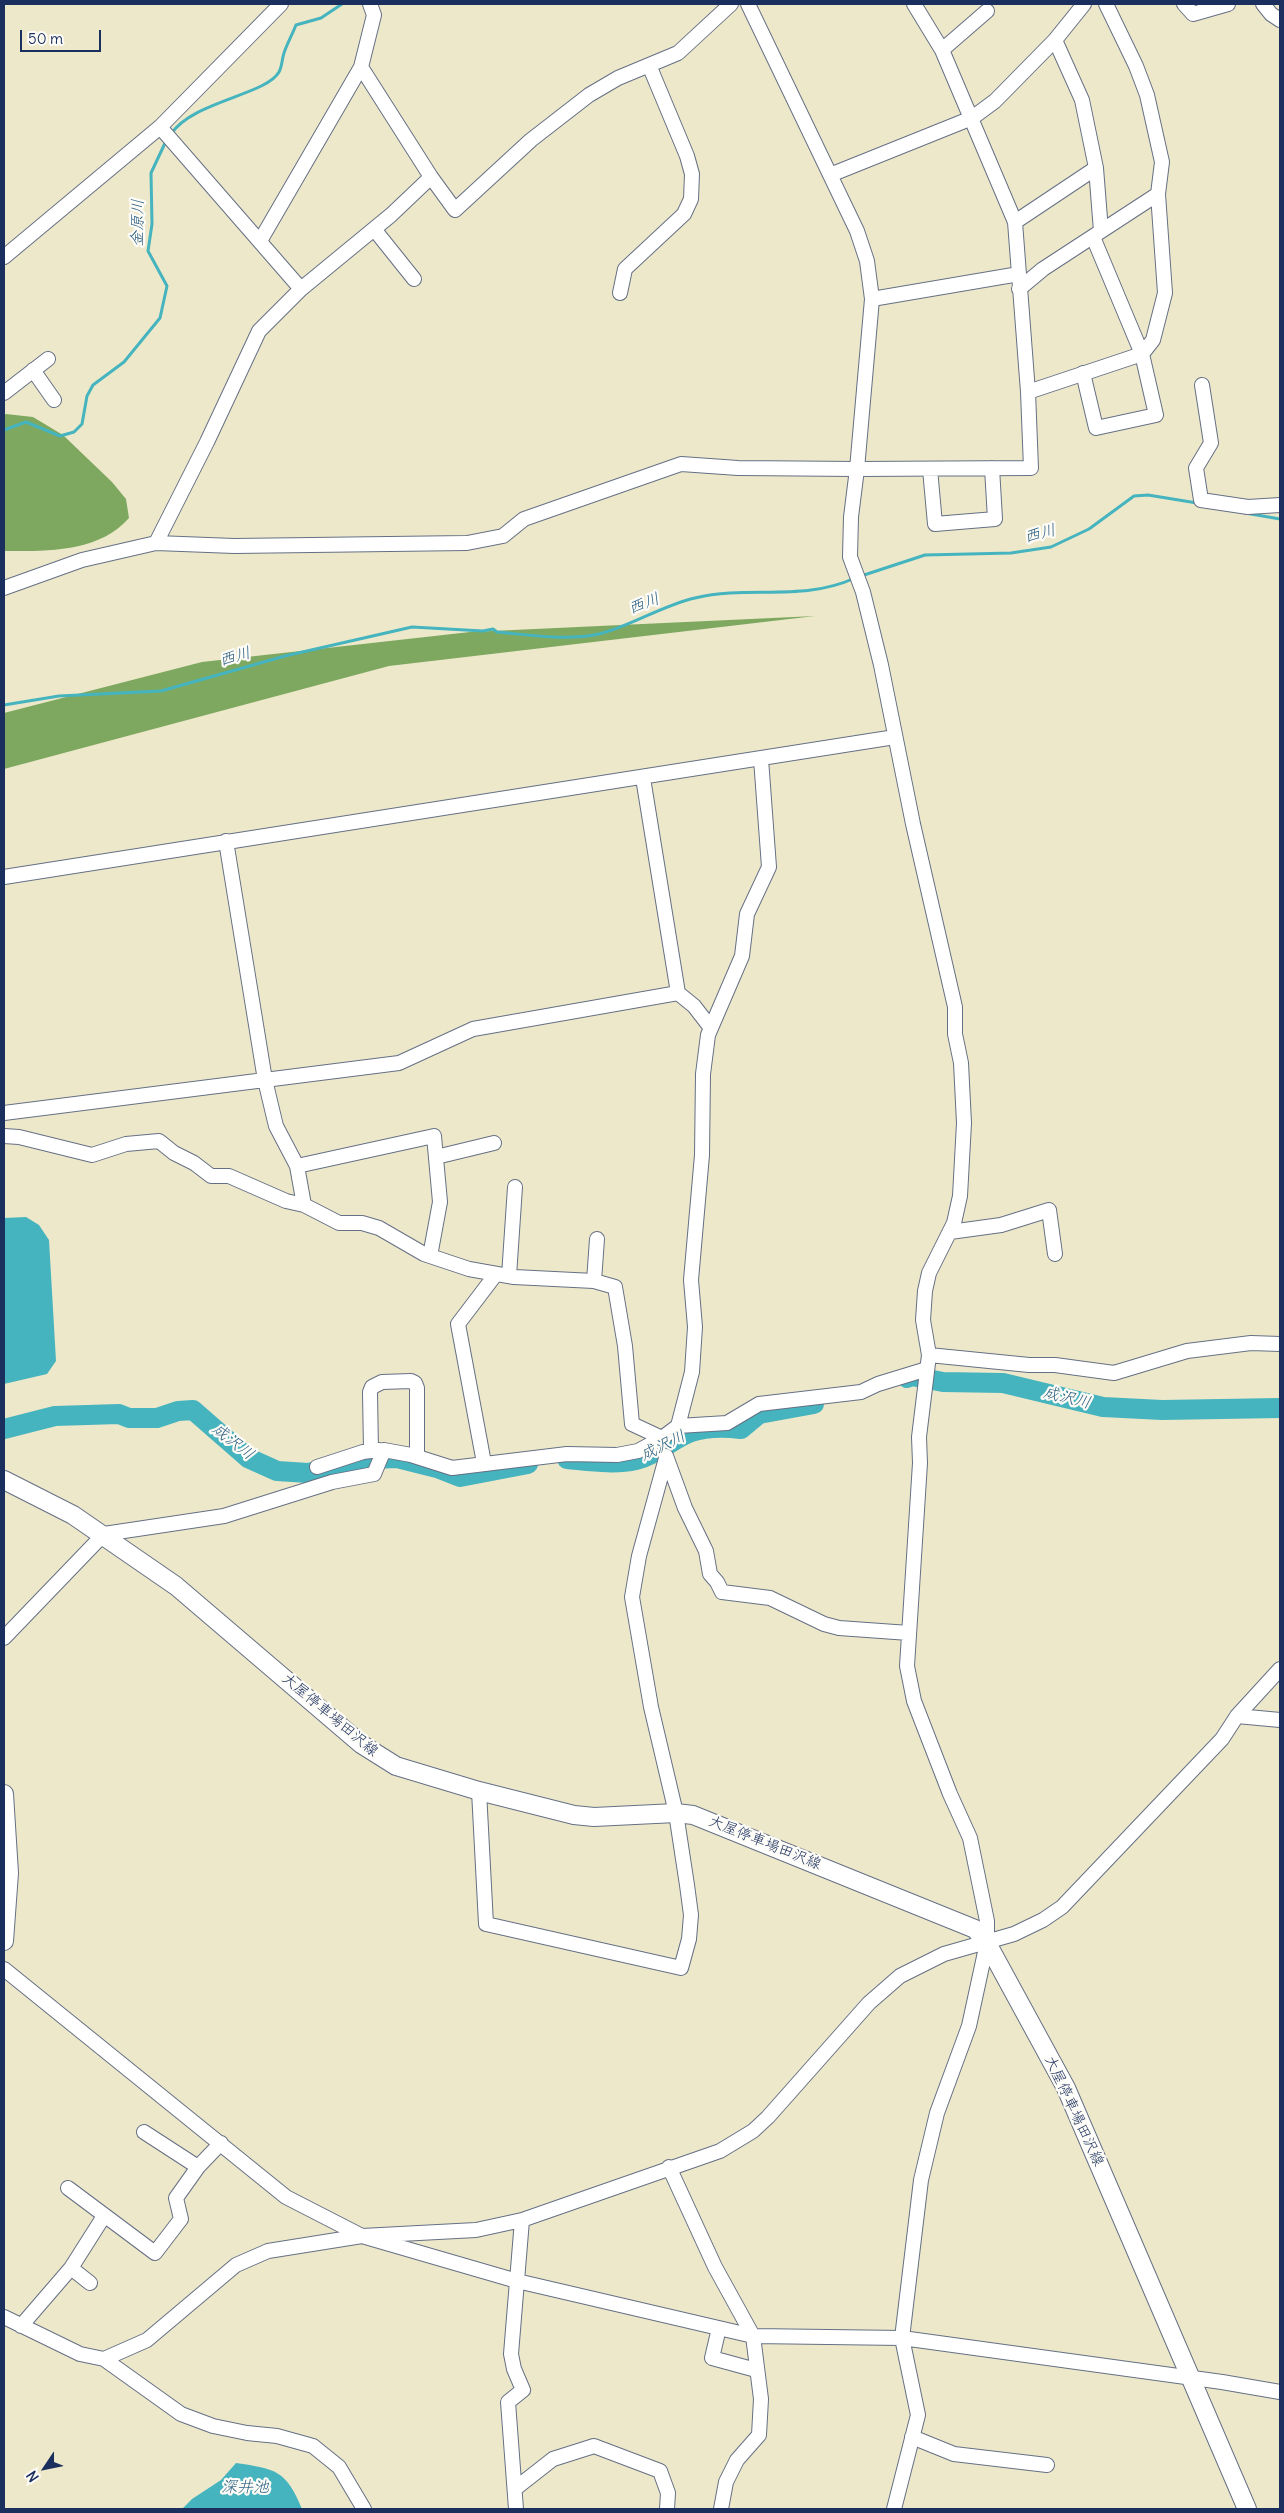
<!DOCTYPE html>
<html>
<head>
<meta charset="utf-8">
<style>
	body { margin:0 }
	#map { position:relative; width:1284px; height:2513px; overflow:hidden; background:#eee8cb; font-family:Delius,sans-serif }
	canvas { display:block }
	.frame { position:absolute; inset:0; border:5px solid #1b2f5e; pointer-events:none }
	.north { position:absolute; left:20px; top:2443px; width:50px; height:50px; -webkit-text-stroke:4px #fdfcf7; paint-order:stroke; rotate:236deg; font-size:14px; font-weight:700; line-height:20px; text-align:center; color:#1b2f5e }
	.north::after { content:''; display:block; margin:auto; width:18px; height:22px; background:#1b2f5e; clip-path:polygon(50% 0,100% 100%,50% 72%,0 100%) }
	.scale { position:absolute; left:20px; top:30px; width:81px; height:22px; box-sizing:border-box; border:2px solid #1b2f5e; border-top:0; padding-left:6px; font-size:15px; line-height:18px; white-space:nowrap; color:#1b2f5e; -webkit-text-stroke:4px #fdfcf7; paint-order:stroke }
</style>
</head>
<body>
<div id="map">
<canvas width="1284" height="2513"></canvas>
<div class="frame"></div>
<div class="north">N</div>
<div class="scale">50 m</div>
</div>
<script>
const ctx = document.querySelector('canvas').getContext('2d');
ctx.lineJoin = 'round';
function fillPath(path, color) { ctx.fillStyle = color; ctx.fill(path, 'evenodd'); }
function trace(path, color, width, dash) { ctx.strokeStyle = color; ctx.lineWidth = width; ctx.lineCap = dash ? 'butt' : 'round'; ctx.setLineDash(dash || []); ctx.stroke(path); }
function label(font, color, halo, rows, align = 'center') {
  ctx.font = font + ' Delius,"Klee One",sans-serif'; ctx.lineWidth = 4.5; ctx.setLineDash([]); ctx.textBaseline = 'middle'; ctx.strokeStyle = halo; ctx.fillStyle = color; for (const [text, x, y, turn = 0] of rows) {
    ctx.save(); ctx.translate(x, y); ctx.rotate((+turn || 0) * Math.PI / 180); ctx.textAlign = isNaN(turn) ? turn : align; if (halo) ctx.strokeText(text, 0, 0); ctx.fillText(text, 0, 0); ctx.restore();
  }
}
fillPath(new Path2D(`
	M6 414 33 417 63 435 112 482 126 499 129 518C98 553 47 551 4 551V415Z
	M815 616 389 666 4 769V713L202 662 470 632Z`), '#7ea860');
fillPath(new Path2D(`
	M26 1217 39 1225 49 1240 56 1361 47 1374 4 1384V1218Z
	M236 2463C276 2469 286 2470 302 2509H182L192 2499 221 2480Z`), '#45b4be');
trace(new Path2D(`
	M171 134C193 101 266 95 279 72 282 67 282 59 284 53 287 44 292 35 296 25L321 18 342 4
	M4 430 26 422 60 436 74 432 82 424 87 396 93 385 124 362 160 318 167 286 148 251 152 224 151 173 166 141
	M1245 513 1280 519
	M861 576 925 555 1011 553 1051 547 1089 529 1134 496 1148 495 1197 503
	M4 705 59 696 161 691 285 656 412 627 483 631 493 629 497 632C531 635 566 641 599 634 629 627 663 605 695 598 751 585 802 602 855 578`), '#45b4be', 3);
trace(new Path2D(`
	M907 1378 912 1376 943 1382 1003 1383 1103 1407 1162 1410 1280 1408
	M4 1429 55 1416 119 1414 129 1418H157L178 1411 193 1410 248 1458 277 1471 308 1473 371 1459 397 1458 437 1468 460 1477 528 1464
	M567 1459C589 1461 614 1465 636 1460 657 1455 672 1439 691 1432 706 1427 725 1427 741 1429L759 1414 814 1404`), '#45b4be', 20);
const minor = new Path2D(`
	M748 4 857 231 867 261 872 299 857 469 851 517 850 557 863 592 881 665 913 824 955 1007V1034L961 1063 964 1123 960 1196 954 1223 929 1273 925 1291 923 1320 929 1355 919 1437 920 1463 907 1666 914 1701 950 1794 970 1838 987 1921V1943L969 2026 937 2113 921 2180 902 2338 918 2415 894 2509
	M1184 4 1193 14 1228 4
	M1263 4 1271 14 1280 20
	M1055 40 1082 100 1096 168 1101 231
	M942 50 987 11
	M361 67 431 177 455 210 531 140 589 95 618 78 678 53 731 4
	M160 127 301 289
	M830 175 972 118 995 101 1055 40 1084 4
	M1015 222 1096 168
	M374 229 414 279
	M260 241 361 67 374 15 370 4
	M4 257 160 127 281 4
	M1019 289 1043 269 1158 194
	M620 293 625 269 684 214 691 199 692 174 687 156 649 65
	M872 299 1019 274
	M33 370 54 400
	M1083 373 1096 428 1156 415 1142 354 1093 237
	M1202 385 1211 443 1196 468 1201 500 1248 507 1280 505
	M1028 392 1142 354 1153 340 1165 293 1158 194 1162 162 1147 95 1136 66 1106 4
	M4 393 48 359
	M930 469 935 524 995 519 992 468
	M156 543 207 442 259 331 301 289 391 215 431 177
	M4 588 82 560 156 543 234 546 467 543 503 536 524 519 681 464 738 468 857 469 1031 468 1028 392 1015 222 942 50 914 4
	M226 841 265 1080 276 1126 297 1166 304 1205
	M4 877 895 737
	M678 993 694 1006 711 1028
	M4 1113 399 1063 473 1029 678 993 643 778
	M4 1136 19 1137 92 1155 126 1144 159 1141 174 1153 194 1163 211 1176H229L286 1201 304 1205 339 1223H362L379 1228 424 1254 469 1269 514 1277 594 1281 615 1287 625 1346 632 1424 662 1438
	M436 1157 494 1143
	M297 1166 434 1136 440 1202 430 1256
	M950 1232 1001 1225 1049 1210 1055 1254
	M509 1276 515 1187
	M594 1281 597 1239
	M929 1355 1029 1365H1055L1114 1373 1187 1351 1251 1343 1280 1344
	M678 1426 692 1372 695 1327 691 1280 702 1155 703 1074 708 1035 742 956 747 914 769 867 761 759
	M371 1450 370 1392 372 1387 382 1382 411 1381 415 1383 417 1388V1457
	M666 1456 685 1508 706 1551 710 1574 717 1582 722 1592 770 1598 824 1624 839 1628 909 1633
	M484 1463 458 1324 496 1274
	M317 1467 363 1452 379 1450
	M4 1638 104 1534 224 1516 332 1482 374 1474 384 1450 411 1455 452 1468 567 1454 617 1455 638 1451 662 1438 678 1426 727 1423 759 1404 861 1392 878 1384 927 1369
	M1237 1716 1280 1720
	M479 1791 486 1924 681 1968 689 1939 691 1915 687 1885 676 1813 651 1707 632 1597 639 1556 666 1458
	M4 1969 286 2197 362 2236 517 2281 753 2336 902 2338 1222 2382 1280 2392
	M144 2132 198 2167
	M669 2167 715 2267 753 2336 761 2399 759 2435 737 2460 726 2482 721 2509
	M68 2188 155 2253 181 2219 176 2198 198 2167 221 2143
	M71 2268 90 2283
	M4 2317 80 2354 104 2359 181 2414 213 2426 247 2433 277 2436 313 2446 339 2467 364 2509
	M21 2326 71 2268 104 2216
	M719 2328 712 2358 756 2370
	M104 2359 147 2340 236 2265 268 2251 362 2236 476 2230 522 2220 720 2151 753 2131 768 2117 869 2003 900 1976 944 1954 1014 1934 1043 1920 1062 1907 1222 1739 1237 1716 1280 1669
	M912 2437 954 2454 1047 2465
	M516 2488 553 2459 594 2446 660 2471 668 2493 667 2509
	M516 2509 508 2402 523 2390 514 2369 511 2354 522 2220`);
const major = new Path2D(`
	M4 1480 73 1515 176 1586 361 1744 396 1766 479 1791 574 1815 594 1817 676 1813 693 1815 975 1929 987 1943 1066 2088 1247 2509
	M4 1794 9 1873 4 1941`);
trace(minor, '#657084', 16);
trace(major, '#657084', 20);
trace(minor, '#fff', 14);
trace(major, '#fff', 18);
label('15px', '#1b2f5e', '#fdfcf7', [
	["大屋停車場田沢線",330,1715,40],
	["大屋停車場田沢線",765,1843,22],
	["大屋停車場田沢線",1074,2111,65]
]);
label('italic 16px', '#2a5e80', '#fdfcf7', [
	["金原川",138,223,-89],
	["西川",1040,534,-15],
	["西川",644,604,-21],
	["西川",235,657,-16],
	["成沢川",1067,1398,14],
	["成沢川",233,1442,38],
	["成沢川",663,1446,-26],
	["深井池",245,2487]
]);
</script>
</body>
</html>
